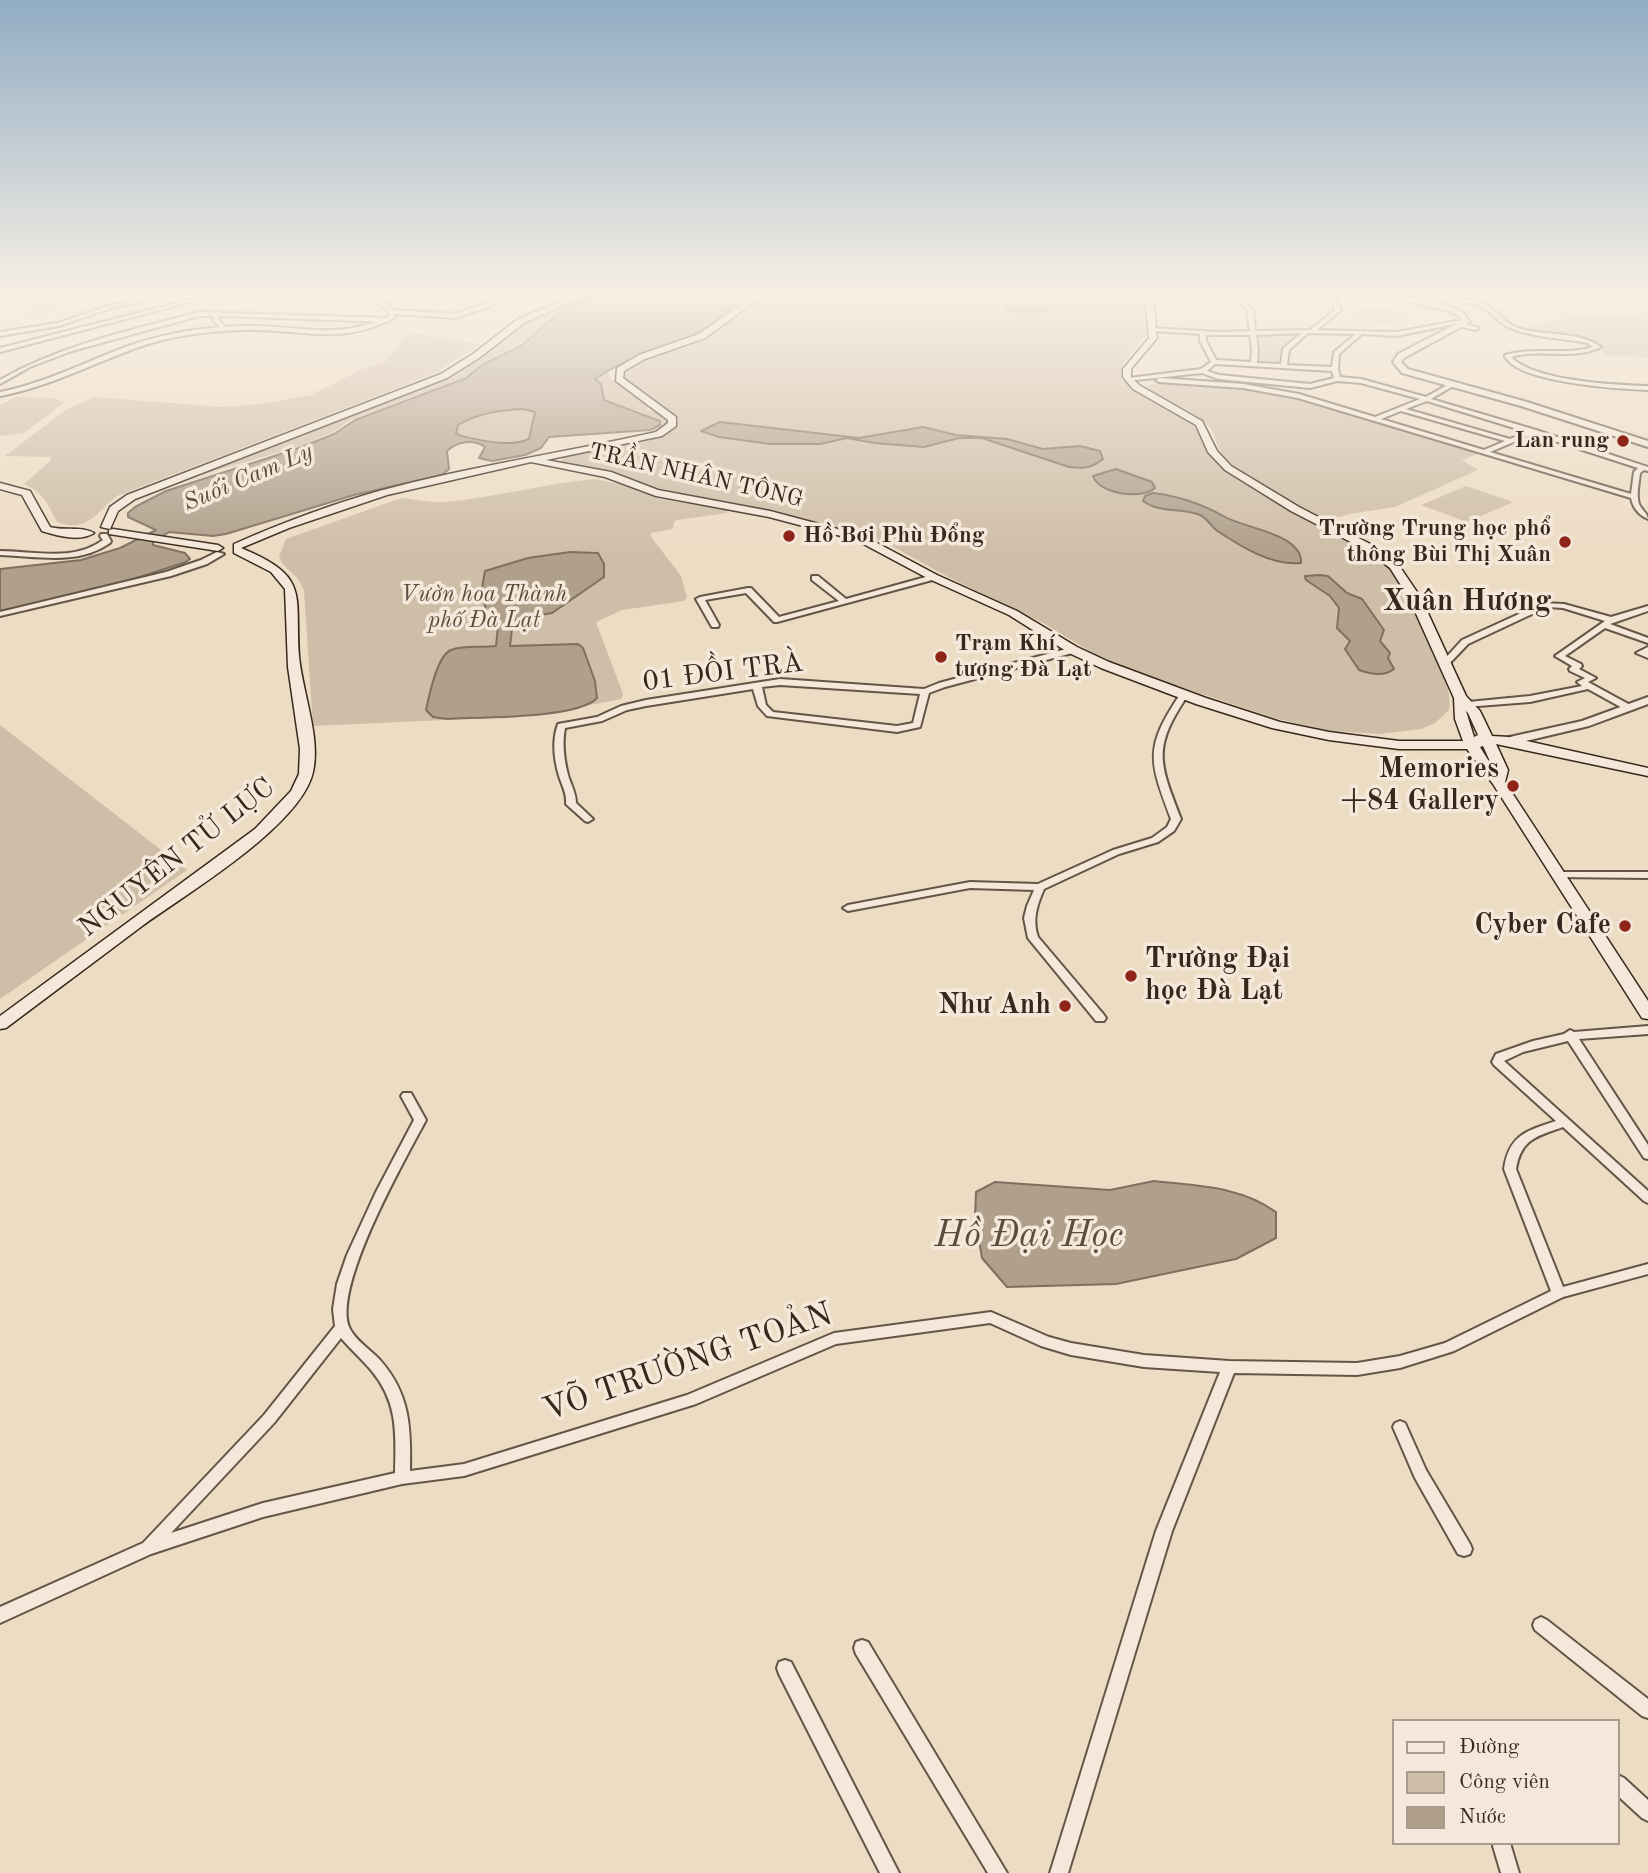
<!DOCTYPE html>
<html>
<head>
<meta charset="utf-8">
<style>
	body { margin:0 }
	#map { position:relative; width:1648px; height:1873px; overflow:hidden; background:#eddcc4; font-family:"Old Standard TT",serif }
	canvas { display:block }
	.legend { position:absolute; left:1392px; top:1719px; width:228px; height:126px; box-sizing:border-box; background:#f3e8d9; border:2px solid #a89b8d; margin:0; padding:9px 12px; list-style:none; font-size:21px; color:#38281c }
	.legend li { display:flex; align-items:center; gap:14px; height:35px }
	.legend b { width:35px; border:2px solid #a89b8d }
</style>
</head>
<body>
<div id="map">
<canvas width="1648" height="1873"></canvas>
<ul class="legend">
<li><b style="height:9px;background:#f3e8d9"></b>Đường</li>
<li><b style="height:19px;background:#cebda7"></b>Công viên</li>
<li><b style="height:19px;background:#af9f8b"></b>Nước</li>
</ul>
</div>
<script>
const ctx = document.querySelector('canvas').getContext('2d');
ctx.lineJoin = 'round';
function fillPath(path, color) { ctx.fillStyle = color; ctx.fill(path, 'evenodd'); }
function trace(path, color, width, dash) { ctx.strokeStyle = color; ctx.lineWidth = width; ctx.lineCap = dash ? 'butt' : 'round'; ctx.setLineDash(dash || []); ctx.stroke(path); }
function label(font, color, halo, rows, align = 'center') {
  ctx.font = font + ' "Old Standard TT",serif'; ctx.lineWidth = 7; ctx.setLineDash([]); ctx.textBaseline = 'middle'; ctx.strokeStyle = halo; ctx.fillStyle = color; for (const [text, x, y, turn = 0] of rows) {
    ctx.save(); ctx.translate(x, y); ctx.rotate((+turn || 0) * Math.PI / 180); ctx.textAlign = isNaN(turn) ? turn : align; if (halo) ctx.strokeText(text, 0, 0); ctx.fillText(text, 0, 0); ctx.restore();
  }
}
fillPath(new Path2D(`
	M77 294H132L58 308 46 317H23L30 306Z
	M766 294H1154C1138 307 1148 319 1146 336L1122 364V379L1136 391 1191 423C1206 438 1205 456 1224 470 1252 490 1282 506 1312 522 1339 536 1374 548 1393 573 1410 594 1419 624 1431 649 1438 667 1453 690 1449 710L1435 723 1421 729 1380 734 1329 731 1274 718 1109 663 1043 623 950 578 892 546 851 530 746 505 657 489 620 475 560 462 564 457 661 435 677 427 678 418C662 402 633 394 622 375 642 352 678 353 703 339 726 327 746 309 766 294Z
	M561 307V311L526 340 479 365 470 375 352 419 333 432 301 446 197 476 191 475 464 366 535 317Z
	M1369 307H1370L1407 314 1388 325 1351 318Z
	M1610 315 1635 316 1648 320V357L1608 356 1603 354V348L1597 343 1527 328 1563 319Z
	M408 332 480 344 437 372 398 388 117 496C96 511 89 534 57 522 47 503 44 493 24 484L51 460 50 457 5 456 67 409 95 397 221 407 260 404 311 395 360 370 385 362Z
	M1300 334 1281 349 1280 364 1256 362 1255 335Z
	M608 370 609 377 649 404 646 410 660 413 667 420V425L650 433 661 422 642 412 603 400 602 387 595 379Z
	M1150 384C1263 376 1369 420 1475 452L1477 454 1462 460 1478 470 1395 507 1349 514 1326 521C1294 506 1248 483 1224 457 1215 448 1217 433 1207 424 1190 408 1165 401 1147 387Z
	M16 397 52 398 65 402 24 433 0 436V405Z
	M523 409 536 412C535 415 530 438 529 439 522 448 472 438 461 436L456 433C460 412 506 410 523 409Z
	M596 479 619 484 659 499 727 510V513L677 520 674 522 673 529 651 533 652 538 681 576 687 597 684 601 622 610 596 622 623 694 621 699 533 716 313 726 304 591C298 572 286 573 279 557L286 539 401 498C416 499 429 503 444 502 495 498 545 483 596 479Z
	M1466 486 1513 502 1467 522 1421 505Z
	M0 725 187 870 0 999Z`), '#cebda7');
const water = new Path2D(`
	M597 294H746C729 309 711 327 689 337 657 352 625 358 595 379L601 384 604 400 660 421V425L650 430 549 437 541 448 525 455 492 461 479 458 485 447C474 439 457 441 447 451L449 469 442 475 354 495 226 534 213 536 169 532 153 542V545L185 553 190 559 186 562 118 584 0 611V569L81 560 120 548 156 530 128 517V513L135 507 166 491 299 448 334 434 355 420 466 378 482 365 522 345 566 307ZM523 409 535 412 529 439C510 448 481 440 461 436L456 433 458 425C479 413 500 410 523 409Z
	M1009 294H1049L1060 301 1059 304C1046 314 1023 313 1007 310L1002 303 1010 296Z
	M720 422 859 438 923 427 956 435 1007 439 1043 449 1080 446 1100 451 1103 459C1092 468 1084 469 1069 467L982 438H959L924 447 874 443 847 438 820 444H770L719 437 701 431Z
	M1116 469 1152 482 1155 488C1141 500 1099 494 1093 476Z
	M1153 493C1179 496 1204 505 1225 517 1244 528 1303 534 1301 563 1271 566 1240 546 1216 530 1210 525 1207 518 1200 515 1181 507 1161 514 1143 501L1145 496Z
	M570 552 598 553 604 564V577L552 613 513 620 510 646 578 644 583 648 595 681 597 698C578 719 478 717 447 719L433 717 426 710C429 696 437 655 451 650 464 645 482 648 496 646L498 626 486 612 482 588 485 571 528 558Z
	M1320 575 1328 576 1347 593 1362 599 1384 630 1380 641 1390 653 1388 658 1394 669C1384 677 1370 674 1359 670L1345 649 1350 641 1337 628 1339 608 1330 596 1306 580 1305 576Z
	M1154 1181C1197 1186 1240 1186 1276 1212V1238L1236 1259 1116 1284 1007 1287 982 1258 975 1217 976 1192 995 1182 1110 1190Z`);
fillPath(water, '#af9f8b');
trace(water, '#7f6f5f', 2);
const minor = new Path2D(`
	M7 294H13L0 305V300Z
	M165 294H176L111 308 59 326 0 336V332L58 323 108 306Z
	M212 294H221L0 352V348Z
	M535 294H544L569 301 566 303 545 297 511 299 455 318 394 314 391 312 394 310 455 314 511 295H538Z
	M1229 294H1235L1253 310 1255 331 1310 330 1335 310 1332 301 1311 294H1320L1336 299 1341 310 1317 330 1397 332 1467 319 1465 322 1397 336 1362 334 1339 354 1338 369 1340 377 1361 379 1426 397 1449 384H1453V386L1431 399 1536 430 1648 467V471L1644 470 1640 473C1639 483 1636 494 1639 504 1642 511 1647 512 1648 519 1639 515 1633 508 1631 498L1298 398 1243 388 1159 382 1156 380 1159 378 1243 384 1299 394 1375 417 1420 399 1361 383 1337 381 1310 388 1218 379 1202 373 1127 381 1126 380 1129 378 1201 369 1211 362 1200 341V334L1154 331 1152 328 1218 332 1250 331 1247 310ZM1301 333 1283 349 1281 364 1257 363 1258 350 1256 335ZM1308 333 1356 334 1334 352 1332 367 1287 365 1289 350ZM1206 335H1250L1252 350 1251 362 1216 360 1206 341ZM1215 364 1332 371 1334 378 1310 384 1219 375 1207 371ZM1427 401 1527 432 1510 439 1406 409ZM1401 411 1505 441 1484 450 1381 419ZM1533 434 1638 468 1634 472 1631 494 1490 452Z
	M1414 294C1430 294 1472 298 1485 304 1499 311 1504 324 1521 329 1546 336 1579 331 1601 347 1573 361 1540 348 1511 357 1534 381 1614 385 1648 386V390C1616 389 1538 383 1513 365 1510 363 1508 360 1505 357V355C1534 346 1565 356 1593 347L1587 343C1562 338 1534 338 1510 328 1498 323 1491 311 1479 305Z
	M199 312 387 318 390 320 387 322 219 316V320L227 329 224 331 213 320 214 316H199L72 351 30 367 0 384V380C61 345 132 330 199 312Z
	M1463 324 1479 328 1476 330 1461 327Z
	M101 534H107L111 541 110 543C77 566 38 556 0 555V551C35 551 73 562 103 540L100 536Z
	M217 552 224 554 207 564 171 576 0 616V612L166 572 201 560Z
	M933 575H936V579L777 622H774L746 593 705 600 719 625 718 627H712L696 599 700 597 748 588H751L779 617 839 601 812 580V576H818L846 599Z
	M1543 603 1564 604 1611 617 1648 606V611L1610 624 1648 638V643L1605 628 1565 656 1581 664 1582 666 1579 669 1596 678 1588 682 1632 706V710H1626L1588 689 1530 702 1465 707V703L1468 702 1530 696 1582 686 1577 682 1585 678 1570 671 1569 669 1572 666 1555 656 1605 621 1563 608 1547 607 1468 644 1448 665H1445L1441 663 1462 640Z
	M1648 647V658L1636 653Z
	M1070 648H1073L1077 650 1076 652 945 687 929 693 920 727 897 732 767 716 758 706 753 689 646 706 627 710 602 721 565 728C562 744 564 759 568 775 571 785 576 793 576 803L593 819 588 822 585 821 566 804C567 793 562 786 559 776 554 759 552 740 558 724L597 717 621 706 646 700 780 679 924 689 939 683ZM780 685 920 694 913 723 897 726 773 712 766 705 762 687Z
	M1184 692 1188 695C1152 748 1159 762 1181 819L1174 831 1158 842 1119 854 1044 889C1037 905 1032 920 1038 937L1104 1015 1106 1018 1104 1021H1096L1028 938 1024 918 1027 906 1034 890 970 888 848 911 843 908 848 905 970 882 1038 884 1113 850 1152 838 1167 827 1171 819C1149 760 1144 748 1181 693Z
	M1557 872H1648V878L1553 877 1552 875 1553 873Z
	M1648 1026V1034L1579 1039 1648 1145V1159L1644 1158 1568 1041 1523 1052 1504 1061 1648 1191V1203L1644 1201 1563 1127C1537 1136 1521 1139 1516 1169L1563 1287 1648 1264V1274L1563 1297 1454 1351 1400 1368 1357 1375 1234 1373 1172 1531 1068 1873H1050L1156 1531 1220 1372 1144 1367 1071 1355 1041 1346 990 1323 836 1344 696 1404 464 1476 402 1484 263 1517 151 1554 0 1623V1607L143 1543 264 1415 335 1326 333 1309 337 1284 347 1255 376 1192 414 1120 401 1096 403 1093H411L426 1120C406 1158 330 1290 350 1329 356 1341 371 1350 380 1360 410 1394 411 1427 410 1471L464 1464 687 1395 834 1333 991 1312 1049 1337 1071 1343 1144 1355 1229 1361 1357 1363 1400 1356 1445 1343 1551 1291 1504 1169C1509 1135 1526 1131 1556 1121L1494 1065 1492 1062 1496 1054 1533 1041 1564 1034 1570 1030 1574 1032ZM341 1338C350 1349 362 1359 371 1370 398 1402 396 1433 395 1473L263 1503 171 1533 274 1423Z
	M1400 1421 1405 1423 1426 1470 1470 1544 1472 1549 1470 1554 1464 1556 1458 1554 1415 1478 1393 1427 1395 1423Z
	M1541 1617 1547 1620 1648 1699V1718L1642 1716 1535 1630 1533 1625 1535 1620Z
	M862 1640 868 1642 1007 1873H988L856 1654 854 1648 856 1642Z
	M785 1660 791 1662 899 1873H880L779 1674 777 1668 779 1662Z
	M1618 1775 1624 1778 1648 1800V1821L1642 1818 1618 1796Z
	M1494 1843H1510L1519 1873H1501L1493 1846Z`);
const tertiary = new Path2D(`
	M367 294H374L396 311 394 318C339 347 300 328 242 330 206 331 170 336 136 348 90 365 48 387 0 396V392C46 383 87 361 131 345 166 333 204 327 242 326 297 324 336 342 389 316L390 313Z
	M1379 294C1394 294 1451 303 1463 313 1466 315 1467 319 1470 322L1404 358 1401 362 1408 369 1527 402 1648 441V447L1521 406 1402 373 1393 362 1398 354 1462 321 1458 315 1448 311Z
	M1527 294H1601L1573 299Z
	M1648 697V704L1589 726 1509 745 1503 741 1505 738 1582 721Z`);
const secondary = new Path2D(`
	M577 294H588L524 323 479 358 447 378 135 499 118 511 110 529 101 527 110 507 127 495 441 374 473 354 518 319Z
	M756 294H765L705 338 645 359 624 371 623 378 676 417V426L662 436 546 460 611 472 658 490 770 511 864 536 937 575 1017 611 1077 647 1109 662 1206 698 1280 722 1329 732 1399 741H1463L1455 719 1454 698 1409 598 1390 568 1368 551 1291 511 1225 470 1208 452 1196 425 1133 389 1123 377V369L1149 338 1146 304 1156 294H1165L1154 305 1157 338 1131 369V377L1139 385 1202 421 1217 451 1231 466 1299 507 1376 547 1398 564 1421 598 1466 696 1480 711 1492 736 1509 737 1648 768V776L1496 744 1508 770 1505 782 1648 1001V1019L1642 1018 1493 784 1467 749H1399L1329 740 1272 728 1196 704 1101 668 1069 653 1009 615 929 579 856 540 769 517 656 496 605 477 531 462 387 495 289 528 241 548C310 577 295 592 299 656 302 691 321 738 313 772 301 826 186 894 142 926 97 960 51 994 6 1028L0 1029V1016L255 829 291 791 299 774 300 749 288 667 285 589 271 572 234 553V544C282 523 329 505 379 491 470 466 564 453 656 432L668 423V420L616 381 617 368 639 355 699 334ZM1466 711 1468 713 1478 735 1474 737ZM1483 746 1493 768 1480 747Z
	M0 483 30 491 50 527C64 531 83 526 94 533 80 542 58 536 42 531L22 495 0 489Z
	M113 529 218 545 223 548 218 551 109 534V530Z`);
trace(minor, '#655546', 4);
trace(tertiary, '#655546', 4);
trace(secondary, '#38281c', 3);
fillPath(minor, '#f3e8d9');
fillPath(tertiary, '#f3e8d9');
fillPath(secondary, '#f3e8d9');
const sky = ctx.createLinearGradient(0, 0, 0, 556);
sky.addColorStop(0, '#91acc3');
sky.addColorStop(0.53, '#f7efe4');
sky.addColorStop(1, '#f7efe400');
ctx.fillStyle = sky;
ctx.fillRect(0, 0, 1648, 556);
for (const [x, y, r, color] of [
	[1623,441,7,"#8f2418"],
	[789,536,7,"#8f2418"],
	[1565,542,7,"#8f2418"],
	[941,657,7,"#8f2418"],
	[1513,786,7,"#8f2418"],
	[1625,926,7,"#8f2418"],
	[1131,976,7,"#8f2418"],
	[1065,1006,7,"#8f2418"]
]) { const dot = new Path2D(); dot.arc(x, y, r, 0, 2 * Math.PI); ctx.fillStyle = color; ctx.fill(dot); trace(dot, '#f3e8d9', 2.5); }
label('bold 23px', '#38281c', '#f3e8d9', [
	["Lan rung",1609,441],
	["Trường Trung học phổ",1551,529],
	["thông Bùi Thị Xuân",1551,555],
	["Hồ Bơi Phù Đổng",803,536,"left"],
	["Trạm Khí",955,644,"left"],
	["tượng Đà Lạt",955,670,"left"]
], 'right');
label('23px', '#38281c', '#f3e8d9', [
	["TRẦN NHÂN TÔNG",696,476,13]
]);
label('italic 23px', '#5e4d3f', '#f3e8d9', [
	["Vườn hoa Thành",484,595],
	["phố Đà Lạt",484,621]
]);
label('italic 24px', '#5c4c3d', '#f3e8d9', [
	["Suối Cam Ly",248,478,-23]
]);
label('28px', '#38281c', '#f3e8d9', [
	["01 ĐỒI TRÀ",723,673,-7],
	["NGUYÊN TỬ LỰC",177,858,-38]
]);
label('bold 28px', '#38281c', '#f3e8d9', [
	["Memories",1499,770],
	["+84 Gallery",1499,802],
	["Cyber Cafe",1611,926],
	["Trường Đại",1145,960,"left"],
	["học Đà Lạt",1145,992,"left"],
	["Như Anh",1051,1006]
], 'right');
label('bold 30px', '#38281c', '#f3e8d9', [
	["Xuân Hương",1467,602]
]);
label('33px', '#38281c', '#f3e8d9', [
	["VÕ TRƯỜNG TOẢN",688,1363,-19]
]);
label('italic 37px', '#5c4c3d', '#f3e8d9', [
	["Hồ Đại Học",1029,1236]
]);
</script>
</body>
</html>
